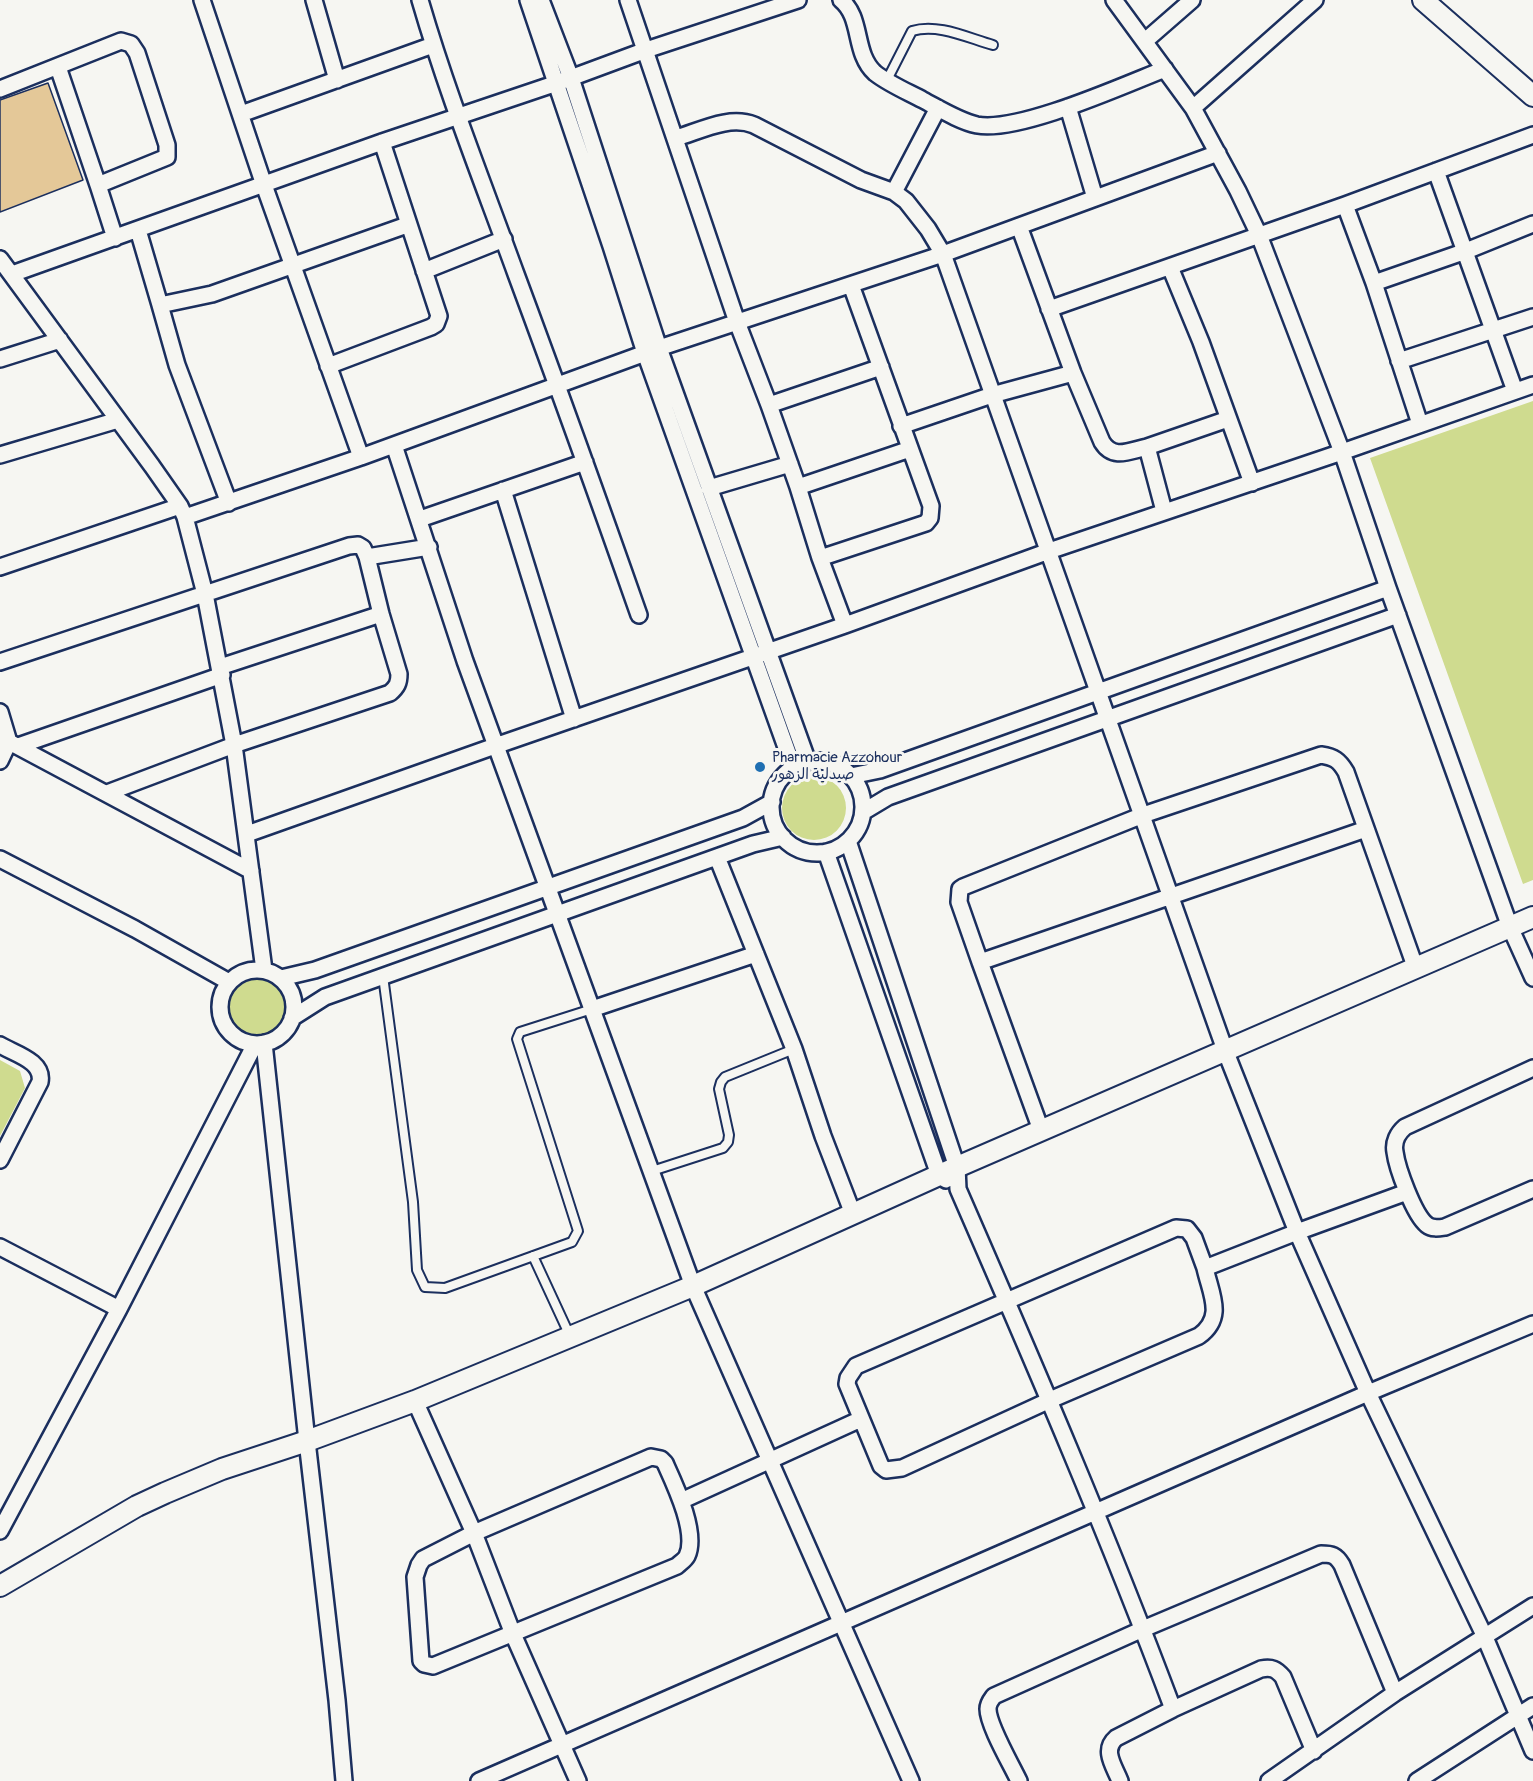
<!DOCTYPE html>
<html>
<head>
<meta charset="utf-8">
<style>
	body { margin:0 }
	canvas { display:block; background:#f6f6f2 }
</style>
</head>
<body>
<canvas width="1533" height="1781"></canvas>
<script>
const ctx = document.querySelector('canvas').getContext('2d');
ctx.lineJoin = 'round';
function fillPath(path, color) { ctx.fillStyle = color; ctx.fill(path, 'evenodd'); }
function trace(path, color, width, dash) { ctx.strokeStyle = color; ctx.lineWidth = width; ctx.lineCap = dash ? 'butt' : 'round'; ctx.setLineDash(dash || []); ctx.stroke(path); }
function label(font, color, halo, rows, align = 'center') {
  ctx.font = font + ' Pangolin,"Playpen Sans Arabic",sans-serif'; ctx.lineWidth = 6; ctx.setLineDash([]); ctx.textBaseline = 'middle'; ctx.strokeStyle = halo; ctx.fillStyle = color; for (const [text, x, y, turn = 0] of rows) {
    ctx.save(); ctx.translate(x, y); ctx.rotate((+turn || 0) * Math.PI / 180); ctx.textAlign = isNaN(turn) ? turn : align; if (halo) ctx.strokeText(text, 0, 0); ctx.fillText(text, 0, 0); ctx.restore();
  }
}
fillPath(new Path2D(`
	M1533 401V880L1523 884 1370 458Z
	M782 808a32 32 0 1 1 64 0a32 32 0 1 1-64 0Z
	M223 1007a33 33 0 1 1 66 0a33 33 0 1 1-66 0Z
	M0 1060 20 1071 25 1088 0 1136Z`), '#cfdb8f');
const building = new Path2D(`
	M48 83 83 180 0 212V100Z`);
fillPath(building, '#e4c898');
trace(building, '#1b2f5e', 1.5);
const service = new Path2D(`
	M887 80 912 31C938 23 968 38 993 45
	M383 976 413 1202 417 1270 425 1287 445 1288 572 1242 578 1231 517 1039 520 1032 592 1009
	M652 1171 723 1148 728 1142 729 1135 719 1089 721 1082 725 1077 794 1049
	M533 1256 570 1336`);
const minor = new Path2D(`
	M202 0 264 185 361 457
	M314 0 337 80
	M420 0C447 93 483 183 516 274 558 387 599 501 639 615
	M528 0 611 246 645 353 793 767
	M541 0 571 78 659 348 808 762
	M628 0 737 322 769 405 798 487 820 558 845 625
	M841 0C863 18 853 53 875 73 889 84 908 92 923 100 940 109 959 121 977 125 1018 133 1124 85 1165 69
	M1114 0 1193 108 1238 191 1259 235 1342 452 1388 588 1510 927 1533 978
	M1145 41 1192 0
	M58 67 98 185
	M0 89 121 41 131 44 137 53 167 145V157L98 185 115 238
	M1068 107 1095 198
	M1193 108 1315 0
	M241 114 433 45
	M676 138C700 131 729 115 754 125L861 180 894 192 906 201 928 229 943 254 1225 1050 1297 1232 1368 1393 1484 1635 1533 1751
	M1436 171 1515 391
	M894 192 938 108
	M1345 205 1374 283 1420 424
	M1019 226 1073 373 1102 442C1113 460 1129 451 1147 447L1164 511
	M138 230 160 305
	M0 259 152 466 180 506 185 517 205 594 234 745 264 970
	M1170 267 1201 342 1252 483
	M424 271 504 239
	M12 274 382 142 557 83 646 50 798 0
	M1374 283 1466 251 1533 224
	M1049 309 1345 205 1533 135
	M0 359 60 340
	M1399 361 1533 317
	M328 366 431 327 436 324 439 316 382 142
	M769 405 881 367
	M901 426 992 395 1073 373
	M394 445 465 661 693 1286 911 1781
	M1147 447 1228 419
	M0 455 118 420
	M798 487 910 449
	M709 488 790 464
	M503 490 574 719
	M229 503 177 365 160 305 212 294 407 225
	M185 517 361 457 659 348 943 254 1218 153
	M420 519 585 462
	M367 557 429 547
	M820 558 926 523 930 518 931 506 851 285
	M0 567 180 506
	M0 662 349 546 358 545 363 548 367 557 381 614 399 674C399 683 397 687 390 693L234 745 107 793
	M220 667 381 614
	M0 712 9 742 0 761
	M0 737 251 871
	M18 746 222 675
	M771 807a46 46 0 1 1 92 0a46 46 0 1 1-92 0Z
	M851 776 880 770 1388 588
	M863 812 888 797 1398 615
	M247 834 495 746 845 625 1049 551 1342 452 1533 385
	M848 841 957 1167 958 1189C1033 1361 1107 1533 1173 1709
	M826 852 939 1175 946 1180
	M717 857 794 1049 823 1136 853 1214
	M0 859 135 929 229 982
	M980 962 959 902 960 889 963 887 1143 815 1321 755C1334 757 1339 760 1346 772L1416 969
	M220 1007a37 37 0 1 1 74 0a37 37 0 1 1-74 0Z
	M281 978 315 970 743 818 772 802
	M592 1009 756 954
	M292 1018 325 997 753 844 783 837
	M264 1043 307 1441 337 1700 344 1781
	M0 1045C15 1054 44 1061 40 1082L0 1160
	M1533 1068 1405 1127C1398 1133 1393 1142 1395 1152 1397 1168 1414 1215 1427 1225 1432 1229 1438 1228 1445 1227L1533 1189
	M1041 1130 980 962 1366 829
	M0 1247 119 1309
	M1205 1268C1211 1295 1225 1317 1199 1336L1050 1400 902 1468 886 1470 881 1466 847 1384 848 1378 856 1366 1176 1228 1187 1229 1194 1238 1205 1268 1297 1232 1407 1192
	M415 1401 474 1533 513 1634 578 1781
	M651 1457 661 1459 665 1463C675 1485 698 1533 687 1556 685 1560 680 1563 677 1566L433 1666 424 1664 421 1661 415 1577 419 1565 423 1559 474 1533Z
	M681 1501 861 1419
	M0 1531 119 1309 255 1044
	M479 1781 1368 1393 1533 1324
	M1019 1781C1011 1764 988 1725 988 1709 988 1703 991 1700 994 1696L1143 1629 1321 1554C1332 1554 1336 1555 1342 1565L1395 1693
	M1120 1781C1114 1766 1102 1750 1116 1738L1173 1709 1261 1669C1272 1667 1276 1669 1283 1677L1314 1751
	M1269 1781 1395 1693 1533 1606
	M1417 1781 1533 1706`);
const secondary = new Path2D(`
	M1423 0 1533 96
	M0 1586 137 1506 165 1493 222 1469 307 1441 415 1401 693 1286 957 1167 1533 917`);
trace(service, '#1b2f5e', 12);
trace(minor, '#1b2f5e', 20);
trace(secondary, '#1b2f5e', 24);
trace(service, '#f6f6f2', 8);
trace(minor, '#f6f6f2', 15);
trace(secondary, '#f6f6f2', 20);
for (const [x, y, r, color] of [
	[760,767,6,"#1f6fb2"]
]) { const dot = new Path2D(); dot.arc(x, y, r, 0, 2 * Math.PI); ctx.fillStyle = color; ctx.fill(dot); trace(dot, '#f6f6f2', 2); }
label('15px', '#1b2f5e', '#f6f6f2', [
	["Pharmacie Azzohour",772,758],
	["صيدلية الزهور",772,775]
], 'left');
</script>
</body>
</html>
